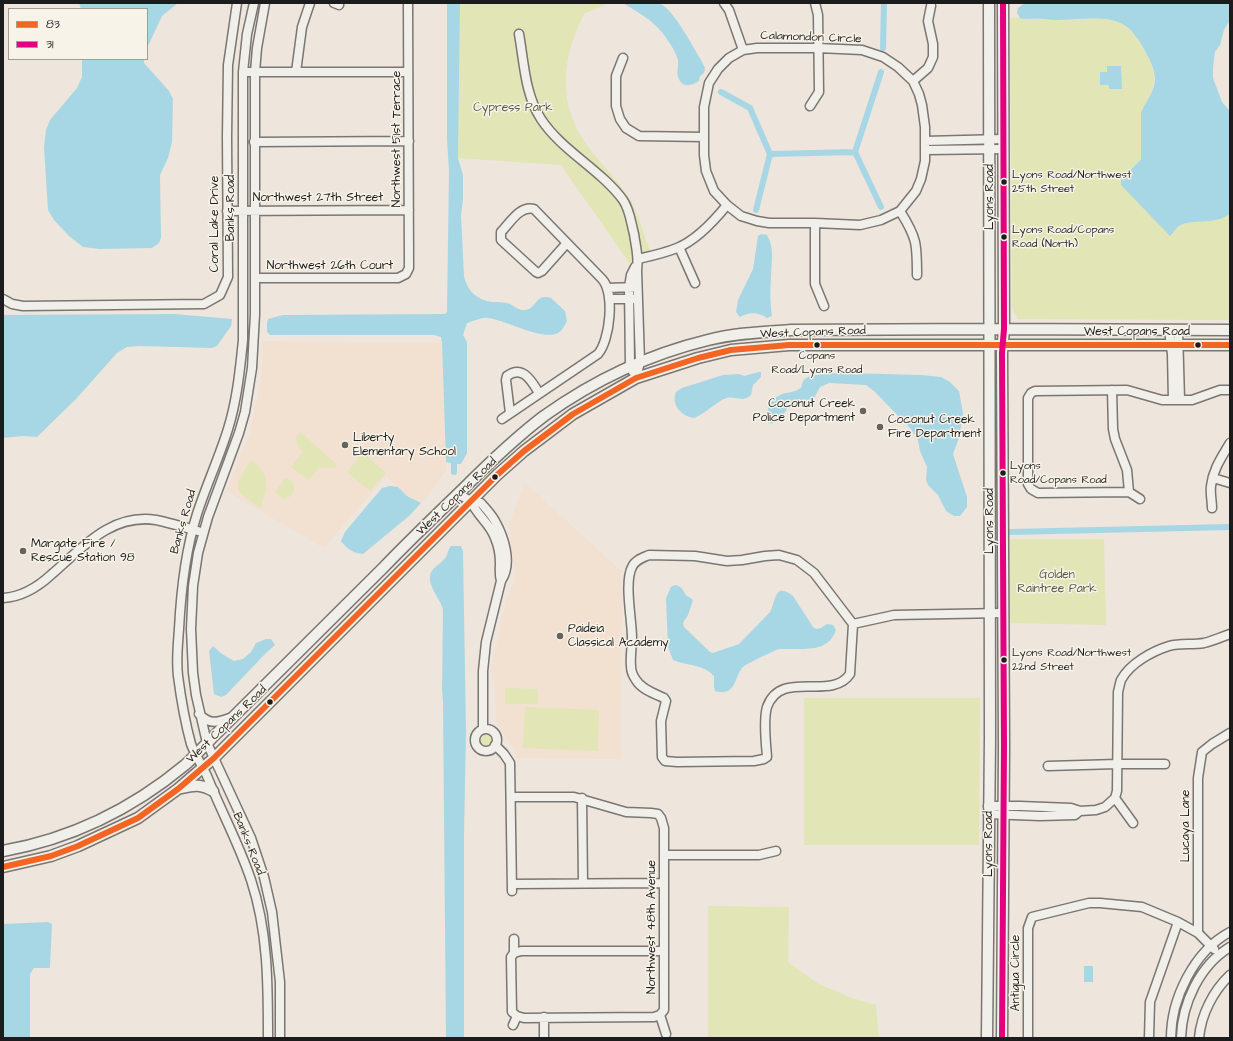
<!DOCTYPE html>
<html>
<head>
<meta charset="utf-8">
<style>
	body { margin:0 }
	#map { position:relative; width:1233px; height:1041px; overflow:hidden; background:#eee5dc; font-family:"Architects Daughter",sans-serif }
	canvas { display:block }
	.frame { position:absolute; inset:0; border:4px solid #1c1c1c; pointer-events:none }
	.legend { position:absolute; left:8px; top:8px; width:140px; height:52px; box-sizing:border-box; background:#f7f3e8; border:1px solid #9f9d96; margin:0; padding:5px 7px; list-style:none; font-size:12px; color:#1c1c1c }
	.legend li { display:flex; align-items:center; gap:8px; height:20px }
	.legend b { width:20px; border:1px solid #9f9d96 }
</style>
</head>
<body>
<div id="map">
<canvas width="1233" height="1041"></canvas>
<div class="frame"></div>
<ul class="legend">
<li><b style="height:5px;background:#f26522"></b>83</li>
<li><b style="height:5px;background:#e5007d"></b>31</li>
</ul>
</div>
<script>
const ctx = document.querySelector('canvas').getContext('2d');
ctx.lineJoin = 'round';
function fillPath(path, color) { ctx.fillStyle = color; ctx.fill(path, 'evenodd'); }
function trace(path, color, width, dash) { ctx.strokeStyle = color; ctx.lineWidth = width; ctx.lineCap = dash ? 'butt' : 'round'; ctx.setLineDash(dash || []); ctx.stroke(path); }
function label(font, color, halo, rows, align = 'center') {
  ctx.font = font + ' "Architects Daughter",sans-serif'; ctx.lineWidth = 3; ctx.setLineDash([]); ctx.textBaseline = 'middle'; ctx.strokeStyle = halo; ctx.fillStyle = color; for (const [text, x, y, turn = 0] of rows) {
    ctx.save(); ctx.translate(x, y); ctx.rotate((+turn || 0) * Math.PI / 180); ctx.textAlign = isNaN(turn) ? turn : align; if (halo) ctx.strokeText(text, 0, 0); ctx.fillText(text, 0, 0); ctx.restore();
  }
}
fillPath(new Path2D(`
	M263 341 442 343 446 471 421 503 407 496 386 476 324 548 226 491 250 434 261 381Z
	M525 483 622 572 621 759 519 758 496 721 495 689 491 671 506 602 515 579 509 525Z`), '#f2e0d0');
fillPath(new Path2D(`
	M460 3H609L584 14C561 59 557 106 589 148 602 165 619 181 630 200 639 215 644 235 650 251L630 264 561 165 458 158Z
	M1010 18C1024 17 1038 20 1052 20 1094 21 1122 6 1145 51 1150 60 1155 69 1154 80 1154 93 1145 102 1142 113L1141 159 1121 180 1170 235C1173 233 1176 228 1180 226 1192 218 1213 226 1230 214V320L1018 319 1012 309Z
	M300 432 337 465 335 468H322L320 467 308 480 291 467 303 452 297 446 296 437Z
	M363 453 386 473 370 491 347 472Z
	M251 460C270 472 268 489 260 508 231 488 234 488 251 460Z
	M285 478C298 481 297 497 283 499L275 492Z
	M1010 539H1104L1106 625 1008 623Z
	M505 688 538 689V704H505Z
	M804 698H980L979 845H804Z
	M525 707 599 710 598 751 523 748Z
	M479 739a7 7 0 1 1 14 0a7 7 0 1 1-14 0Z
	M708 906 789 907 788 962 817 983 852 998 876 1005 879 1038H708Z`), '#e2e5b6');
fillPath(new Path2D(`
	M79 3H178L162 16 147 48V9H81Z
	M447 3H460L458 158 463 175V199L461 215 464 276C467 291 477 300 492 302 497 302 502 302 507 303 514 305 518 311 525 310 537 309 535 293 551 298L565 311 567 321C565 325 562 331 558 333 542 341 506 320 488 318 482 317 474 321 467 323L463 335 467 342V453L461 464H454L446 462 442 343 441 337 434 335H270L267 332V323L268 319 283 315 445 314 447 312 449 171 447 140Z
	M623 3C632 3 650 1 658 3 672 6 693 47 701 60L705 68 704 73 700 76 699 81C693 85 684 88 680 81 675 75 679 66 678 60 676 51 663 32 656 26 647 17 634 10 623 3Z
	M1025 3H1230V20L1224 30 1220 45 1215 52 1213 68V78L1222 102 1230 111V214C1213 226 1192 218 1179 226 1176 228 1173 233 1170 236L1121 185V180L1141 159V113C1145 102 1154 93 1155 80 1155 68 1149 59 1144 49 1139 40 1131 28 1122 24 1104 14 1073 21 1053 20 1049 20 1045 19 1041 19 1033 18 1027 20 1020 18L1017 13 1018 8Z
	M82 59H144V63L169 91 173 99 172 142 168 158 160 175 161 238 159 243 152 248 99 249 83 247 69 236 54 220 48 210 44 147 46 130 50 120 77 88 82 77Z
	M1107 66H1121L1122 89H1109V85H1100V72H1107Z
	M761 234 767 235C775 248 771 263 771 278 770 290 770 304 772 316L767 318C758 312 750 312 740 317L736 312 738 300 753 269 758 236Z
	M174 314 232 319 231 326 217 346 212 348 140 346 127 347 117 353 76 399 37 437 22 436 3 438V315Z
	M759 372H761V377L753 385 751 395C742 403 737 396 727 398 718 400 705 414 694 418 681 416 671 405 676 392L682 388 723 375 739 374 744 376Z
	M847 373 921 375 941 377 950 382 959 391 963 413 959 438 953 454 967 497V507L960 516H954L946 511 938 495 928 485 926 480 927 467 920 451 918 440 911 429 874 391 866 385 829 383 820 387 813 400 808 405 788 408C782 415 780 425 769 423L766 420C766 410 771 399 780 395 787 392 794 393 801 388 802 385 802 381 805 379 812 373 837 373 847 373Z
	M390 486 398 487 407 496 421 503 409 516 363 554C353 553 347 549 341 541L345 532 382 488Z
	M451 546H461L463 551 466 732 464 835V1038H446L443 702 442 690 443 610C441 601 435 595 432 587 425 568 438 568 446 557 448 554 448 549 451 546Z
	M675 585C684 587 682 591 687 596 689 597 691 598 693 600L688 615 683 623 684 627 710 652 713 653 739 644 770 612C776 602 774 581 793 596L813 627 816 629 821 628 827 624 833 625 836 630C829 651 808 649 789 649 782 649 778 648 772 652 767 654 744 665 742 668 734 678 736 697 715 691L714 687V676C703 664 687 666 673 660L668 647 666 598 671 587Z
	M266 639H271L275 645 264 655 226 695 221 697 214 694 209 651 213 646 222 654 234 661 243 659 251 652 256 643Z
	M48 922 52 924 50 966V968H34L30 974V1038H3V924Z
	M1084 966H1093V982H1084Z`), '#a7d7e5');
trace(new Path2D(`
	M883 48 884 3
	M721 92 750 108 770 154 855 152 881 207
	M855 152 881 72
	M756 210 770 154
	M454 457V472
	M1010 532 1230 527`), '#a7d7e5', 6);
const minor = new Path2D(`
	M254 3 247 34 243 72V340C240 370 237 400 228 429 219 458 206 486 197 514 185 552 181 590 179 629 178 644 176 660 178 676 181 699 185 722 191 744 195 755 202 765 207 776 221 811 239 844 251 880 268 931 268 984 268 1038
	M265 3 257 48 255 72V314L252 368 245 412 239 433 208 517 198 553 193 586 191 629 193 673 196 695 207 743 251 838 264 877 272 912 280 982V1038
	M334 3 339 5
	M724 3 729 10 743 50
	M519 34C524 62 525 95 541 119 561 150 601 170 623 200 630 210 631 223 634 234 636 248 639 257 637 270L640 362 636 378
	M757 48H818L862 50 883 57 898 67 913 81 919 94 922 105 925 127V161L921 179 916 191 900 211 881 220 860 225 815 223H769L757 221 741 216 727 205 714 191 706 171 704 155V107L709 83 718 69 729 58 743 50Z
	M623 58 616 76V106L620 119 626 128 639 136 704 137
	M243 72H408
	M296 72 302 27 310 3
	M913 81 928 68 933 57V44L928 21 931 6
	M810 106 819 92 818 15 815 3
	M925 141 1003 139
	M254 142 409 141
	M926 150 1003 149
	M227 211 409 210
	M900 211C917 238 917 244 917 275
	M815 223V284L824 306
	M679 247 695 283
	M638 259C651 256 665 253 677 248 697 240 714 221 727 205
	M255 278H398L406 274 409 268 408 3
	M608 288 633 287
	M3 299 12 304 23 306 204 304 220 295 228 277 227 137 228 65 237 3
	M609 299H634
	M1169 330 1172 354 1173 400
	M1178 330 1180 400
	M633 372 630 366 629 287 631 275 635 267
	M1112 390 1113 429 1115 439 1127 470 1129 492
	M510 413 506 380 507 376C523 364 532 382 539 393
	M502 419 598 354C610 340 615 293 602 279L534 209C520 205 510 223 501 232V240L536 272 538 273 542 271 567 243
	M1213 478 1230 483
	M458 494 471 501 481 503C486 509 491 514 495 521 504 537 513 564 501 581L486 642 483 671V729
	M1140 499 1129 492 1038 493 1031 489 1028 484V398L1031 393 1035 391 1127 390 1162 400H1192L1220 390H1230
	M471 501C476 515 490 523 495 538 498 545 500 554 500 563 500 570 499 574 501 581
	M1212 508C1212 501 1210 493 1211 486 1213 469 1222 457 1230 443
	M649 555 695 556 727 561 742 560 765 556 779 555 797 560 814 573 853 624 850 674C831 702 781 668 767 707 763 720 766 743 767 757L764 759 754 761 677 762 665 761 662 757 661 721 666 701 664 698C655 694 641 689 636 680 633 676 631 671 631 666 630 657 632 647 632 638 632 619 624 583 632 567 635 560 642 558 649 555Z
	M3 598C22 597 38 587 52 574 82 548 111 513 156 520 170 523 184 527 198 531
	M853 624 894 615 1003 613
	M199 714C211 726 218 722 233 717
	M475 740a11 11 0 1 1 22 0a11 11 0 1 1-22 0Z
	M495 745 504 754 510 763 512 891
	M1048 766 1117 764H1165
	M511 797H574L626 812 651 813 658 814 661 818 664 828V1010L660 1015 666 1034
	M582 798 583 883
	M1115 798 1117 791 1118 692C1119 688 1120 683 1121 680 1130 663 1153 651 1169 646 1180 643 1192 645 1204 643 1213 641 1221 637 1230 634
	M1115 798 1133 823
	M988 806H1020L1071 808 1080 811 1096 810 1105 807 1115 798
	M988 814 1040 816 1075 815 1080 811
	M664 855H759L776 851
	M512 884 664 883
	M1178 922 1198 933 1214 949
	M1198 933V778L1202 752 1212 744 1230 733
	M514 953 521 951H664
	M517 1016 524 1018 654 1017 660 1015
	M544 1017V1038
	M513 1025 517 1016 512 1012 511 957 514 953V939
	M1028 1038V928L1032 917 1089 903H1100L1142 907 1178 922 1150 1002 1149 1038
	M1171 1038C1171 999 1194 951 1230 932
	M1181 1038C1182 1003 1200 965 1230 947
	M1199 1038C1201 1015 1213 991 1230 975`);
const major = new Path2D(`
	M182 788C194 785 201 784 213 791
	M3 851C70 839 132 809 185 765 195 756 205 745 215 735 271 680 327 624 383 568 409 541 436 515 463 489 489 463 515 438 544 416 593 381 650 354 708 340 735 333 764 332 791 330L989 329 1230 330
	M3 867 51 856 78 846 138 818 178 789 214 758 497 475 524 451 573 414 636 378 698 358 731 350 789 345H1230
	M987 1038 990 738 989 3
	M1002 1038 1004 746 1002 353 1004 329 1003 3`);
trace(minor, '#7a7672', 11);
trace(major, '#7a7672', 13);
trace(minor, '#f1efea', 8);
trace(major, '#f1efea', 10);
trace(new Path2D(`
	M3 867 51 856 78 846 138 818 178 789 214 758 497 475 524 451 573 414 636 378 698 358 731 350 789 345H1230`), '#f26522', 6);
trace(new Path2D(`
	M1002 1038 1004 746 1002 353 1004 329 1003 3`), '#e5007d', 6);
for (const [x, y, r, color] of [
	[1004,182,3.5,"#1c1c1c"],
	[1004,237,3.5,"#1c1c1c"],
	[817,345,3.5,"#1c1c1c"],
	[1198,345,3.5,"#1c1c1c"],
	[863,411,4,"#66625f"],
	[880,427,4,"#66625f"],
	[345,445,4,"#66625f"],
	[1003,473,3.5,"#1c1c1c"],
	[495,477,3.5,"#1c1c1c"],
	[23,551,4,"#66625f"],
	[560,636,4,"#66625f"],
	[1004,660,3.5,"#1c1c1c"],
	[270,702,3.5,"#1c1c1c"]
]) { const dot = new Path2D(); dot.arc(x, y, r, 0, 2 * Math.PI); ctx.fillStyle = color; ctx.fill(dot); trace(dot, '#f7f3e8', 1.5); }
label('11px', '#1c1c1c', '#f7f3e8', [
	["Lyons Road/Northwest",1012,176],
	["25th Street",1012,190],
	["Lyons Road/Copans",1012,231],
	["Road (North)",1012,245],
	["Copans",817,357,"center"],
	["Road/Lyons Road",817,371,"center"],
	["Lyons",1010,467],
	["Road/Copans Road",1010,481],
	["Lyons Road/Northwest",1012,654],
	["22nd Street",1012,668]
], 'left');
label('12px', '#1c1c1c', '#f7f3e8', [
	["Calamondon Circle",811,38,2],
	["Northwest 51st Terrace",397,139,-90],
	["Lyons Road",990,197,-90],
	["Northwest 27th Street",318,198],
	["Banks Road",231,208,-90],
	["Coral Lake Drive",215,224,-90],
	["Northwest 26th Court",330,266],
	["West Copans Road",1137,332],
	["West Copans Road",813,333,-2],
	["West Copans Road",457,497,-44],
	["Lyons Road",990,521,-90],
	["Banks Road",184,522,-74],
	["West Copans Road",227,725,-44],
	["Lucaya Lane",1186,826,-90],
	["Banks Road",248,844,68],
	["Lyons Road",989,844,-90],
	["Northwest 48th Avenue",652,927,-90],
	["Antigua Circle",1016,973,-90]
]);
label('12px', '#555841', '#f7f3e8', [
	["Cypress Park",513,108],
	["Golden",1057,575],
	["Raintree Park",1057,589]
]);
label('12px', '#1c1c1c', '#f7f3e8', [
	["Coconut Creek",855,404,"right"],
	["Police Department",855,418,"right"],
	["Coconut Creek",888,420],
	["Fire Department",888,434],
	["Liberty",353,438],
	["Elementary School",353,452],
	["Margate Fire /",31,544],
	["Rescue Station 98",31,558],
	["Paideia",568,629],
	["Classical Academy",568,643]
], 'left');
</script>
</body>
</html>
